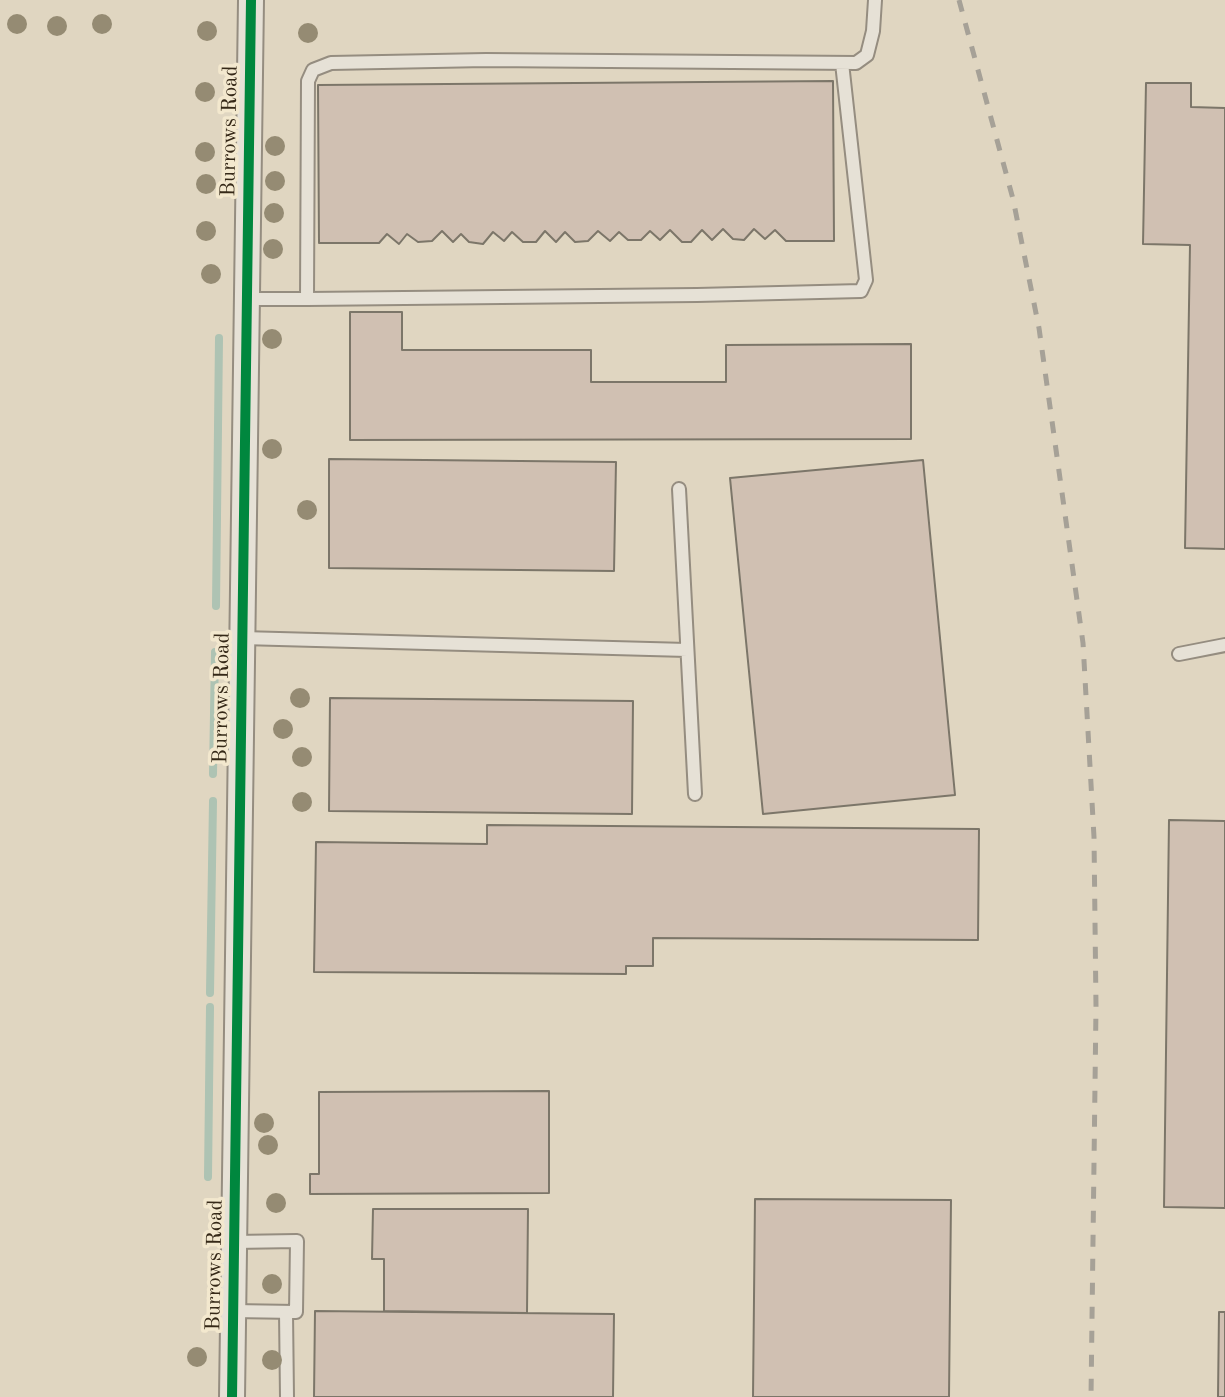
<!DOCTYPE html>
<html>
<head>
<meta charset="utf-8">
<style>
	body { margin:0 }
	canvas { display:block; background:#e0d6c1 }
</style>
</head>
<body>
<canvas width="1225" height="1397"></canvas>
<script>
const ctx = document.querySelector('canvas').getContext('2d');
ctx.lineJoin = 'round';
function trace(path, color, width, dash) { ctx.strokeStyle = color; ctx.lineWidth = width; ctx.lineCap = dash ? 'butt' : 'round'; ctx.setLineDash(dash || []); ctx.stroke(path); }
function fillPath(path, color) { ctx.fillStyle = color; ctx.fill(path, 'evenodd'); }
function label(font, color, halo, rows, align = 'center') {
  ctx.font = font + ' "Old Standard TT",serif'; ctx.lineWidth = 7; ctx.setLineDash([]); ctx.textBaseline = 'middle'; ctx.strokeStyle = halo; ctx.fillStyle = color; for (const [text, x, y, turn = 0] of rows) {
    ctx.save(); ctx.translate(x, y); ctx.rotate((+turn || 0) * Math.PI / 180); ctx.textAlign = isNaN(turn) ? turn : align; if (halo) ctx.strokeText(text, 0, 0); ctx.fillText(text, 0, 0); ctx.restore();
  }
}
trace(new Path2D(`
	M216 606 219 338
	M213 774 215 652
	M210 993 213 801
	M208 1177 210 1007`), '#aec3b3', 8);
const building = new Path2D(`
	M833 81 834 241H786L775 230 765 239 754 229 744 240 733 239 723 229 712 240 702 230 691 242H682L670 230 660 240 650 231 641 240H628L619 232 610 241 598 231 588 241 575 242 565 232 556 242 545 231 536 242H523L512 232 504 241 493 232 483 244 469 242 461 234 453 242 442 231 432 241 418 242 407 234 399 244 387 234 379 243H319L318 85Z
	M1146 83H1191V107L1225 108V549L1185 548 1190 245 1143 244Z
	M350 312H402V350H591V382H726V345L911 344V439L350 440Z
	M329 459 616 462 614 571 329 568Z
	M923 460 955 795 763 814 730 478Z
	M330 698 633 701 632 814 329 811Z
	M1169 820 1225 821V1208L1164 1207Z
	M487 825 979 829 978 940 653 938V966H626V974L314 972 316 842 487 844Z
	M549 1091V1193L310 1194V1174H319V1092Z
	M755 1199 951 1200 949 1397H753Z
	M373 1209H528L527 1313 384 1311V1259H372Z
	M315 1311 614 1314 613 1397H314Z
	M1219 1312H1225V1397H1218Z`);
fillPath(building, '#d0c0b2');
trace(building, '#7c7669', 2);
const lane = new Path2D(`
	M247 299H307L308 81 313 70 331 63 486 60 856 63 867 55 873 31 875 0
	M307 299 697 295 861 291 866 280 842 63
	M679 489 695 794
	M242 638 687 650
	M1179 654 1225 645
	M233 1311 296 1312 297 1241 234 1242
	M286 1312 287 1397`);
const street = new Path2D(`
	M232 1397 251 0`);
trace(lane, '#958d80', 16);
trace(street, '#958d80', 28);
trace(lane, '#e6e1d6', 12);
trace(street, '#e6e1d6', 24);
trace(new Path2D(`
	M959 0 1013 199 1039 328 1083 643 1094 837 1096 1007 1091 1397`), '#a6a197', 5, [12, 12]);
trace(new Path2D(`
	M232 1397 251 0`), '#00873e', 10);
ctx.fillStyle = '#958b73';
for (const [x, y] of [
	[17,24],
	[102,24],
	[57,26],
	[207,31],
	[308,33],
	[205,92],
	[275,146],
	[205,152],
	[275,181],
	[206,184],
	[274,213],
	[206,231],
	[273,249],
	[211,274],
	[272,339],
	[272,449],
	[307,510],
	[300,698],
	[283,729],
	[302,757],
	[302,802],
	[264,1123],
	[268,1145],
	[276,1203],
	[272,1284],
	[197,1357],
	[272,1360]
]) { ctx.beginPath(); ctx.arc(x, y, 10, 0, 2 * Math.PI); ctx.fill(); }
label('21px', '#352817', '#f3e8ce', [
	["Burrows Road",230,131,-89],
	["Burrows Road",222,698,-89],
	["Burrows Road",215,1265,-89]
]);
</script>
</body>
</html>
